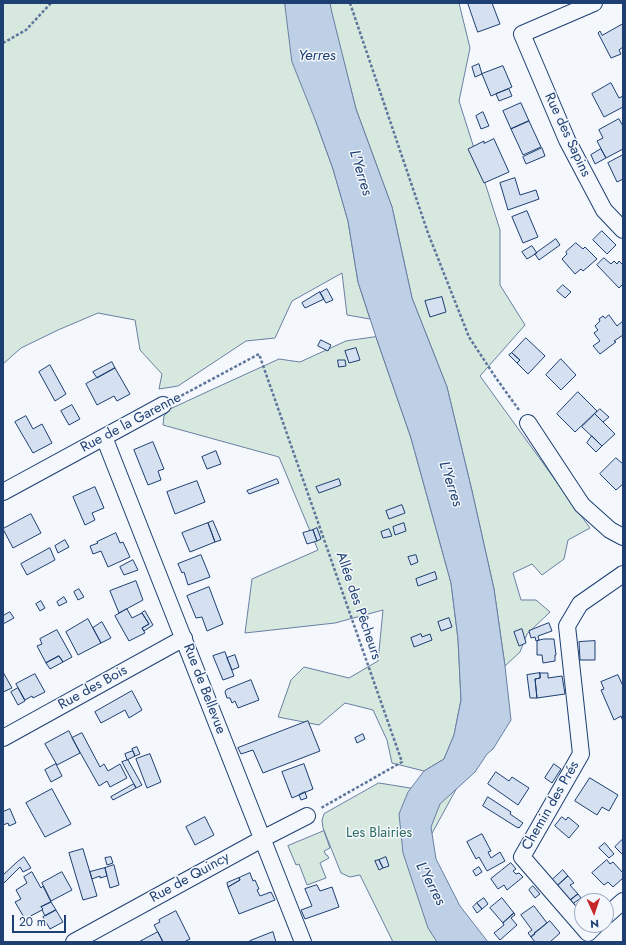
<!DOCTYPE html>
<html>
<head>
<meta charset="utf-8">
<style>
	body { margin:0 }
	#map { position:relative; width:626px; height:945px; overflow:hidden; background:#f4f7fb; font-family:Jost,sans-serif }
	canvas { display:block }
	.frame { position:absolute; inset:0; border:4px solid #1d3f73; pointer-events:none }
	.north { position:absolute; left:574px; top:893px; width:40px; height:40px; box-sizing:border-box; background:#f4f7fb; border:1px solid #9eadc5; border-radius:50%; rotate:177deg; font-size:11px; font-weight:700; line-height:16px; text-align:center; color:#1d3f73 }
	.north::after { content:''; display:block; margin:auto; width:14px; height:18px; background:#c62828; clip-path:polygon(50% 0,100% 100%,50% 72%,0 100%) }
	.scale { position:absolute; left:12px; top:915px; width:54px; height:18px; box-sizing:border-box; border:2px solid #1d3f73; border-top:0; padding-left:5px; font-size:12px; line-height:14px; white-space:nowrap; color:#1d3f73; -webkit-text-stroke:3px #f4f7fb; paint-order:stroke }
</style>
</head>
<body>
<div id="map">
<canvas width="626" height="945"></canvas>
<div class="frame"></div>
<div class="north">N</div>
<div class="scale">20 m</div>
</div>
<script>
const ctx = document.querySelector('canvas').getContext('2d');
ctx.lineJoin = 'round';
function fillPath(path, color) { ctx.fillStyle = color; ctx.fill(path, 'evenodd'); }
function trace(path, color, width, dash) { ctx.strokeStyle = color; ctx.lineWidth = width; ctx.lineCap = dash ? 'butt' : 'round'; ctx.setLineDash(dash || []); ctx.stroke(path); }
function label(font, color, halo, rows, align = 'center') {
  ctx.font = font + ' Jost,sans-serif'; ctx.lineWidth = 3; ctx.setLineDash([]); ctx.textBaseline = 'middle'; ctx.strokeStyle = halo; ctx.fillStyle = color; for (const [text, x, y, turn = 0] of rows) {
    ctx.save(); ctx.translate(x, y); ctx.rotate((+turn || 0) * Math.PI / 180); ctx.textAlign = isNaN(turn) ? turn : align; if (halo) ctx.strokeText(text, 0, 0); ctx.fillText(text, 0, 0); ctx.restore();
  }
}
const green = new Path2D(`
	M3 3H285L316 122 333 169 348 221 358 282 370 319 347 315 342 273 292 301 275 338 246 341 178 386 159 389 162 374 140 350 135 320 98 313 58 330 21 348 3 364Z
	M330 3H459L470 48 459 101 500 230V285L525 325 480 376 590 528 568 540 564 559 542 575 532 564 513 573 521 600H536L550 612 527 634 520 652 505 666 494 589 472 491 447 387 412 298 392 207 356 109 331 13Z
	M376 337 411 438 451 583 458 639 461 700 454 735 444 759 424 771 392 763 387 740 373 710 345 703 319 725 278 717 291 680 304 667 349 678 378 661 383 610 335 623 245 633 252 579 318 550 279 457 163 425 164 416 170 409 211 390 279 359 300 362 346 341Z
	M379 783 435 792 459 784 419 857 475 942H393L360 875 350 877 341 873 323 828 322 820 324 814Z
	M324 831 330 848 324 851 326 855H327L329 858 320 863 326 878 307 885 299 864 296 865 288 846Z`);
fillPath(green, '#d7e8df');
trace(green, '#687fa3', 1);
const water = new Path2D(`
	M285 3H330L332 13 356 109 392 207 412 298 447 387 472 491 494 589 505 666 511 720 493 749 487 754 475 772 440 804 431 827 436 859 460 906 488 942H437L428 928 403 853 399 814 408 792 424 771 444 759 454 735 461 700 458 639 451 583 411 438 376 337 358 282 348 221 333 169 316 122 292 62Z`);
fillPath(water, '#bed0e5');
trace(water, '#687fa3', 1);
const building = new Path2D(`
	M468 3H492L500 24 478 32Z
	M623 24V47L619 50 621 54 611 58 598 33 600 31 602 35Z
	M479 64 482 74 475 77 472 67Z
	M503 66 512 87 491 96 482 74Z
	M611 83 619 98 623 96V107L604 117 592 94Z
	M509 89 512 96 499 101 496 94Z
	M521 103 529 121 511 129 503 111Z
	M483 112 489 126 481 129 476 116Z
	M619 119 623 126V149L606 158 597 141 603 138 599 130Z
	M529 121 541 147 523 155 511 129Z
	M494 139 509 172 484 183 468 149 484 141V143Z
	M542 148 545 156 526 164 523 157Z
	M601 149 606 158 595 164 591 155Z
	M623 155V179L617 182 608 163Z
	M515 178 520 195 536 190 539 199 508 210 500 183Z
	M527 211 538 237 523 243 512 217Z
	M602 231 616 245 607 254 593 240Z
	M556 239 560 245 539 260 535 254Z
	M576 243 583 249 585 247 597 259 583 271 581 269 575 274 562 259 567 254 566 252Z
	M532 246 537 253 527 259 522 252Z
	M604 258 611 264 614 261 617 264 619 261 623 265V284L619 288 597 265Z
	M563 285 571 292 565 298 557 291Z
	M327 289 333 300 326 303 320 293Z
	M320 292 324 299 305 308 302 303Z
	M442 297 446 312 430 317 425 301Z
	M609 315 617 326 623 321V335L614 341 616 342 600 354 593 346 600 341 594 333 598 330 595 326 600 321 599 319 603 316 605 318Z
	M526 338 545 356 528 374 517 363 520 360 512 353Z
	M321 340 331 345 328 351 318 346Z
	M356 348 360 360 349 363 345 351Z
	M512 353 520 360 517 363 509 355Z
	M561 359 576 375 561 390 546 375Z
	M338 360H345L346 366 339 367Z
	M112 362 115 368 97 378 93 372Z
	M50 365 66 394 55 401 39 372Z
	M115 368 130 394 117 401 114 396 97 405 86 384Z
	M578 392 597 411 575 432 557 414Z
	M72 405 80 419 69 425 61 411Z
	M600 409 609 417 603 422 595 414Z
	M595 414 615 434 602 446 582 427Z
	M26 416 33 429 42 424 52 443 33 453 15 422Z
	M592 436 602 446 596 452 587 443Z
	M153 442 164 469 158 471 161 480 148 485 134 450Z
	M216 451 221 464 207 469 202 457Z
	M616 458 623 464V484L616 490 600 474Z
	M277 479 279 483 249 494 247 491Z
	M339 479 341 485 319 493 316 487Z
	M197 481 205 502 175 514 167 492Z
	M95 487 104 508 92 513 95 520 85 525 73 497Z
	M402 505 405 513 389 519 386 511Z
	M31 514 41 533 13 548 3 529Z
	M213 521 221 540 215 542 208 523Z
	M208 523 215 542 190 552 182 533Z
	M404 523 406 531 395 535 393 527Z
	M317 528 321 539 317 541 313 530Z
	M389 529 392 536 383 538 381 532Z
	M313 530 317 541 307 544 303 533Z
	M116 533 120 543 123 542 130 557 108 567 101 551 93 554 90 546 98 543 97 542Z
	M65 540 69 547 58 553 55 546Z
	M50 548 55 560 27 575 21 564Z
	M201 555 210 577 188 585 184 572 182 573 178 564Z
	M416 555 418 562 411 565 408 557Z
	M133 560 138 570 124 575 120 567Z
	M435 572 437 579 418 586 416 579Z
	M136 581 143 600 119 613 110 591Z
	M209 587 223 624 207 631 202 617 196 618 187 596Z
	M79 589 84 597 78 600 74 592Z
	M64 597 67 602 59 606 57 602Z
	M41 601 45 608 40 611 36 604Z
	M127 609 132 618 142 613 149 624 142 628 145 633 129 641 115 616Z
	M145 611 153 625 144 631 142 628 149 624 142 613Z
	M10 612 14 618 3 624V616Z
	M449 618 452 627 441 631 438 622Z
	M88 619 101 643 78 655 66 632Z
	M102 622 111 638 101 643 93 628Z
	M549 623 552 631 538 636 539 640 536 641 535 637 531 638 529 631Z
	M522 629 526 643 519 646 514 632Z
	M57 630 72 657 63 662 59 656 46 663 37 646 42 644 40 639Z
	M421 634 422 637 430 634 432 640 414 647 411 638Z
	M544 639H554L556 655H555V661L543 663 542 655H537V641Z
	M595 641V660H580L579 642Z
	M225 652 234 676 223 680 213 656Z
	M235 655 239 667 232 670 227 658Z
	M59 656 63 662 50 669 46 663Z
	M3 672 12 688 3 692Z
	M540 673V678L535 679 537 698H530L527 675Z
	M540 673H548V678L562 676 565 694 537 698 535 679 540 678Z
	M35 674 45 692 33 698 32 696 25 700 16 684Z
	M618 675 623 686V721L621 716 614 720 601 690 604 689 601 682Z
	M251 680 259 700 238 708 235 701 232 703 230 698H227L225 692 226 690Z
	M18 688 25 701 18 705 11 692Z
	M132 691 142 710 129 718 125 710 101 723 95 712Z
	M308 721 320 751 263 773 253 750 241 754 238 748Z
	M69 731 80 753 57 765 45 744Z
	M82 733 100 767 104 764 108 771 120 764 127 778 110 787 107 781 99 786 72 738Z
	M363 734 365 739 357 743 355 738Z
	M137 747 140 754 135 756 132 749Z
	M133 751 135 756 127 760 125 754Z
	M150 754 161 782 147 788 136 759Z
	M128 760 142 785 136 788 122 762Z
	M56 764 62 776 51 782 45 770Z
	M304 764 313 789 292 798 282 772Z
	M554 764 561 769 552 783 545 778Z
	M496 772 509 781 512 777 529 788 518 805 488 784Z
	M590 778 618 795 609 811 602 807 597 815 575 801Z
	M134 784 136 788 113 800 111 797Z
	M52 789 71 824 45 837 26 803Z
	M305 792 307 798 301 800 299 795Z
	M488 797 511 812 510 814 523 823 519 828V827L518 828 483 806Z
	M10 809 16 823 9 826 8 823 3 825V812Z
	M205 817 214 835 195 845 186 827Z
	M562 817 566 820 568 817 579 826 569 838 555 826Z
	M482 834 491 851 488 852 491 858 500 852 505 861 487 871 479 857 476 859 467 842Z
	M623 839V855L615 847Z
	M605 843 614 854 609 858 599 848Z
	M83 849 97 896 83 900 69 853Z
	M24 857 31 868 23 872 20 867 3 884V875L17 862Z
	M111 857 113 863 107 865 105 858Z
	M386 857 389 866 383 868 379 860Z
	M379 860 383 868 379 870 375 861Z
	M607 860 610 864 613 862 623 873V878L613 887 608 882 604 885 592 873Z
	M511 863 516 869 513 871 516 874 519 873 523 877 507 890 504 885 498 889 491 879Z
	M114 865 119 885 110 888 105 868Z
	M479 867 482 872 476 876 473 871Z
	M105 868 107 876 100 878V876L92 879 90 872Z
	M563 870 568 876 556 887 551 881Z
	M32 872 41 888 43 886 51 902 41 907 43 909 42 910 25 919 15 902 21 899 16 890 27 883 24 877Z
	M62 872 72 890 51 901 42 883Z
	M250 873 253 881 255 880 259 889 257 890 260 896 271 892 275 900 239 914 228 887 240 880 239 878Z
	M568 876 574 883 570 885 578 894 568 902 556 887Z
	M239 878 240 880 228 887 227 883Z
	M317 885 320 891 332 887 339 907 305 919 301 910 312 906 305 889Z
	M533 886 540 894 535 898 529 890Z
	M578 894 581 898 571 905 568 902Z
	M484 898 488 904 482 909 477 903Z
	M502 898 514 913 503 923 490 908Z
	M51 902 56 910 45 916 42 910 43 909 41 907Z
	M477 903 482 909 477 913 473 907Z
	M534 906 547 923 534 933 535 934 531 937 528 933 532 930 521 915Z
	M56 910 63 922 50 929 43 917Z
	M176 911 190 939 184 942H163L154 925 160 922 159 920Z
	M514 913 515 915 511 918 517 925 500 940 494 933 504 925 503 923Z
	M550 921 560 933 550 942H535L531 937Z
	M158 932 163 942H139Z
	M273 932 276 942H251L250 941Z`);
fillPath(building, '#d5e0f0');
trace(building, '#1d3f73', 1);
const street = new Path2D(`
	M594 3 522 34 567 140 604 210 623 230
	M528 423 582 505 610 530 623 537
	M104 437 303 942
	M3 492 163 405
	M3 738 184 638
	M606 916 623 901
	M596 925 588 933 522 857 581 754 567 626 580 604 623 574
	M74 942 262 839 307 816`);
trace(street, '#1d3f73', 18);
trace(new Path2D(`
	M350 3 428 233 469 337 496 378 519 410
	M3 43 26 30 51 3
	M177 398 259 354 402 762 321 808`), '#5e769c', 2.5, [3, 2]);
trace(street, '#f4f7fb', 16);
label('14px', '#1d3f73', '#f4f7fb', [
	["Rue des Sapins",567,135,65],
	["Rue de la Garenne",131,423,-28],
	["Allée des Pêcheurs",358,606,71],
	["Rue des Bois",93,688,-29],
	["Rue de Bellevue",204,689,69],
	["Chemin des Prés",551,806,-60],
	["Rue de Quincy",190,878,-29]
]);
label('14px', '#2c6c60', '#f4f7fb', [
	["Les Blairies",379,834]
]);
label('italic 15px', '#1d3f73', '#f4f7fb', [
	["Yerres",317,56],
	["L'Yerres",360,173,73],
	["L'Yerres",450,484,72],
	["L'Yerres",430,884,62]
]);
</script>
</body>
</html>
